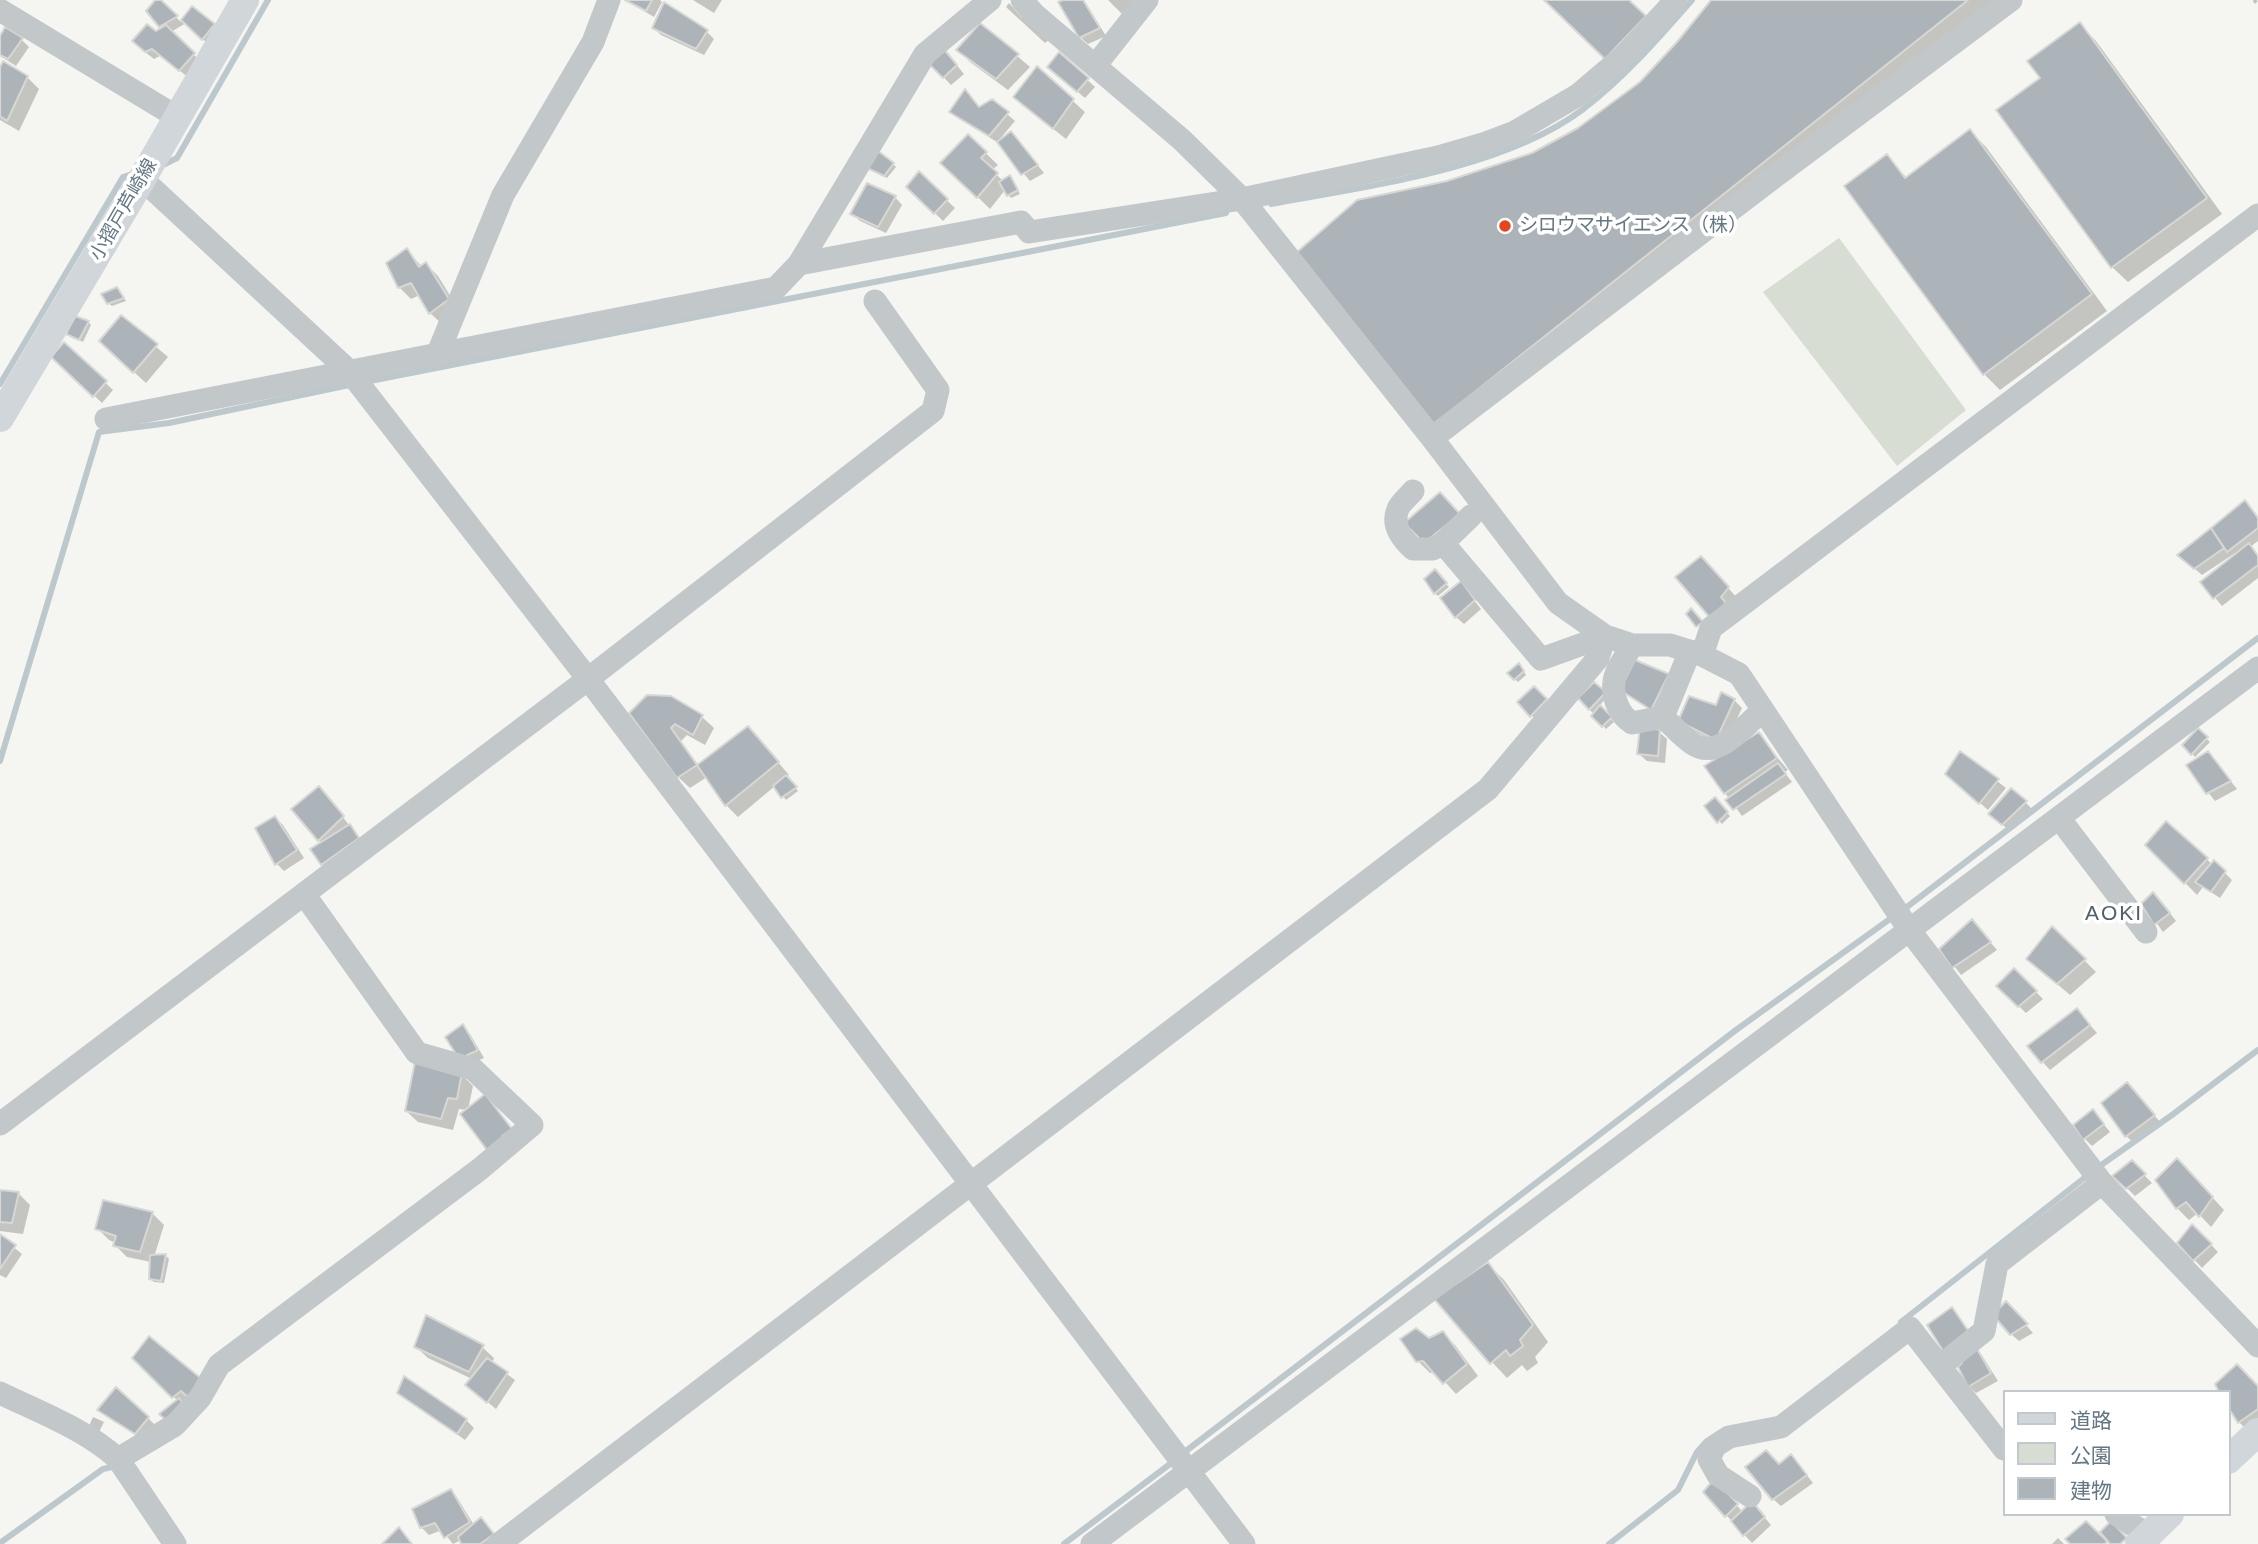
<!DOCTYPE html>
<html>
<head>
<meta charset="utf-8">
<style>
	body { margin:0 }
	#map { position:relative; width:2258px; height:1544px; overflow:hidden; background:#f5f5f1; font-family:Helvetica,"Noto Sans JP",sans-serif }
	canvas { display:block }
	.legend { position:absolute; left:2003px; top:1390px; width:228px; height:126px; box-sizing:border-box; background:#fff; border:2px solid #c1c9ce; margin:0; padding:9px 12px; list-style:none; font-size:21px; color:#637784 }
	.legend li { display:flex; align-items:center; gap:14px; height:35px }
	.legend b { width:35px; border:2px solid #c1c9ce }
</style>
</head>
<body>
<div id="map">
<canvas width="2258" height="1544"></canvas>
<ul class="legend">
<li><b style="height:9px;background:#d1d6da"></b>道路</li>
<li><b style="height:19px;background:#d7ddd2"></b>公園</li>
<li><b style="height:19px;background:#acb4b9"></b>建物</li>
</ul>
</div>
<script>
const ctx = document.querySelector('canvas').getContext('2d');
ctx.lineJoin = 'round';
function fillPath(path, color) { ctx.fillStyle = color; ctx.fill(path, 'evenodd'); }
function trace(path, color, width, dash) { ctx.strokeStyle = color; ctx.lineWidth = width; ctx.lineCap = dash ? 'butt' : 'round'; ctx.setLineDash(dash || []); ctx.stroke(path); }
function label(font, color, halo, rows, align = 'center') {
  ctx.font = font + ' Helvetica,"Noto Sans JP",sans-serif'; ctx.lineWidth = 7; ctx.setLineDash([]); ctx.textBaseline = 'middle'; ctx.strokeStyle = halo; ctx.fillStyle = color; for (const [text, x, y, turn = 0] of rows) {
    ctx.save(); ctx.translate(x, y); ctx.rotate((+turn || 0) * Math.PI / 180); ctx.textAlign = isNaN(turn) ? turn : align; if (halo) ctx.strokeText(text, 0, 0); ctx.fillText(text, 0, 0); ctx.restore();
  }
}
fillPath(new Path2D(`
	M1839 238 1966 410 1897 466 1763 292Z`), '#d7ddd2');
fillPath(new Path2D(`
	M158 0 181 22 192 9 214 26 210 46 186 23 171 32 201 62 188 77 160 56 154 59 141 49 163 29 148 11Z
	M625 0H660L662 2 654 17Z
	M693 0H722L714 13Z
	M1067 0H1084L1106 36 1088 44 1080 37Z
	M1108 0H1151L1127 19Z
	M1714 0H2004L1450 439 1434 424 1533 154 1579 129 1641 83 1678 43Z
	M1009 3 1022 18 1026 15 1050 39 1045 43 1006 7Z
	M665 4 707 32 714 39 704 55 661 35 654 28Z
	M981 25 1030 67 1008 90 970 62 959 50Z
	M2080 25 2096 41 2222 214 2128 282 2112 267 2042 78Z
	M0 35 21 39 29 47 16 66 0 56Z
	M1060 55 1095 87 1085 98 1057 74Z
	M950 57 964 74 951 85 930 63Z
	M3 64 27 77 39 89 19 131 0 120V70Z
	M1037 69 1085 112 1066 139 1027 108Z
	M992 101 1015 121 999 140 1018 141 1044 173 1030 181 997 142 959 119 951 111 980 108Z
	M1970 131 1986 147 2107 311 2000 390 1984 374 1886 156 1907 178Z
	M968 136 998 165 992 170 1003 181H1013L1020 194 1011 198 1005 190 990 209 943 163Z
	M893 164 896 167 887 178 869 168Z
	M919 174 955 208 943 221 908 187Z
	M895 197 902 205 886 233 860 221 853 214Z
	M407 250 422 267 426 264 438 276 460 312 442 324 430 313 420 295 411 299 399 287Z
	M117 289 126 301 112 306 108 303Z
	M122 318 168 357 146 383 113 353Z
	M88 322 91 325 83 342 68 334Z
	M65 345 113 390 102 403 54 357Z
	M2244 502 2258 518V541L2250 547 2258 555V578L2222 606 2202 582 2237 555 2235 553 2202 575 2179 555Z
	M1712 570 1739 600 1724 629Z
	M1435 572 1449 587 1438 596 1435 593Z
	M1461 583 1481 609 1464 624 1456 617Z
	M1522 668 1526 675 1518 682 1509 673Z
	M1668 676 1659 716 1622 689Z
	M1594 684 1608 696 1599 706 1614 722 1606 729 1580 698Z
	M1534 688 1553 708 1539 723 1519 702Z
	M1734 700 1742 708 1724 747 1688 728 1680 720Z
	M632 713 702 717 714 728 705 745 687 735 681 741 699 766 759 740 789 775 786 777 798 791 786 800 775 786 738 817 726 805 707 777 690 788 678 777Z
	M2198 731 2210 742 2195 757 2184 745Z
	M1659 732 1667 739 1665 763 1647 761 1639 754Z
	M1758 735 1788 770 1784 772 1792 782 1742 816 1725 793Z
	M1961 753 2006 788 1988 810 1955 781Z
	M2208 753 2237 789 2215 801 2188 766Z
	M326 795 365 846 330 871 322 864 323 844 319 840Z
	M1715 800 1730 816 1722 824 1706 807Z
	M2025 802 2033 810 2010 831 1998 821Z
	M275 818 283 825 304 858 284 871 277 864 257 828Z
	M2148 845 2207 859 2212 865 2214 862 2232 880 2220 898 2203 887 2197 895Z
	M2161 902 2176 921 2163 932 2143 904Z
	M2052 928 2096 972 2070 995 2028 959Z
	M1979 929 1997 950 1961 975 1941 949Z
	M2014 970 2043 999 2026 1013 1998 986Z
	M2077 1010 2097 1033 2050 1070 2029 1047Z
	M463 1027 470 1034 484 1058 468 1065 461 1057Z
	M461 1074 473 1086 468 1110 459 1109 453 1130 418 1122 406 1111Z
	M2134 1092 2161 1123 2134 1143 2126 1136Z
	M2093 1111 2110 1132 2092 1146 2085 1139Z
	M2131 1162 2152 1183 2135 1196 2115 1176Z
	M2189 1172 2224 1210 2211 1227 2198 1213 2189 1220 2177 1208Z
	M0 1192 18 1193 30 1205 23 1234 0 1231Z
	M152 1213 164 1225 154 1257 166 1256 169 1259 164 1283 154 1282 150 1279 151 1262 127 1257 115 1245 116 1243 109 1240 97 1228Z
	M2193 1226 2218 1252 2202 1268 2179 1243Z
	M0 1236 22 1254 6 1278 0 1275Z
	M1488 1264 1504 1280 1548 1342 1535 1357 1538 1363 1527 1371 1522 1365 1507 1378 1492 1362Z
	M2014 1311 2033 1333 2019 1341 2011 1334Z
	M1443 1333 1455 1345 1478 1376 1456 1394 1436 1372 1430 1373 1418 1361 1428 1341Z
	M1974 1346 1981 1354 1998 1381 1976 1393 1969 1386Z
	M416 1347H482L494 1358 492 1363 515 1380 496 1409 467 1385 472 1379 428 1358Z
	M134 1358 202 1381 173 1425 178 1401Z
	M2258 1388V1429L2251 1434 2239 1422 2228 1404Z
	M399 1392 466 1420 474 1428 465 1440Z
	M99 1410 148 1418 155 1425 144 1440 107 1417Z
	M93 1417 104 1422 99 1432 89 1426Z
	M1798 1464 1813 1483 1781 1506 1773 1499Z
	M1714 1482 1743 1512 1759 1511 1771 1525 1752 1543 1705 1492Z
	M451 1491 458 1499 474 1525 488 1526 500 1542 498 1544H463L461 1540 453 1544 442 1530 429 1535 421 1527Z
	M2058 1538 2064 1544H2052Z`), '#0003');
trace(new Path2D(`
	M159 167 177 158 268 0
	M1271 204C1368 186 1503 169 1582 110 1624 78 1658 39 1692 0
	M365 382 1226 213
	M0 384 123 177 135 173
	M0 761 99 432 169 423 354 384
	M1903 910 2258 638
	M2097 1168 2172 1115 2258 1050
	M1901 1322 2088 1175
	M1182 1454 1736 1030 1894 916
	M0 1543 103 1469 117 1466
	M1064 1544 1174 1461
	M1609 1544 1678 1490 1697 1452 1707 1441`), '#bcc8cc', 6);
const building = new Path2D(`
	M155 0H161L178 16 159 27 146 11Z
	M625 0H652L646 11Z
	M1063 0H1083L1100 28 1079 38 1058 2Z
	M1544 0H1629L1646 16 1605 59Z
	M1711 0H1968L1433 425 1297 252 1357 200 1447 181 1532 153 1578 128 1640 82 1677 42Z
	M664 2 708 30 696 49 652 28Z
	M192 6 215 24 202 40 181 20Z
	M2080 22 2207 198 2111 268 1996 110 2040 78 2027 61Z
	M980 23 1019 54 996 79 956 50Z
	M147 24 156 31 166 25 195 53 179 71 152 49 145 52 132 41Z
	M5 27 23 38 8 59 0 55V36Z
	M943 48 957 65 943 78 928 63Z
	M1059 52 1089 78 1077 92 1047 67Z
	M3 61 28 76 7 121 0 116V67Z
	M1037 66 1074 99 1053 129 1013 97Z
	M965 89 979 107 992 99 1009 112 989 136 949 112Z
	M1970 129 2092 294 1983 375 1844 186 1887 154 1905 178Z
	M1011 131 1038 165 1021 175 997 142Z
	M968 134 987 152 981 158 998 173 977 198 940 163Z
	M878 151 894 163 884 176 867 168Z
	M919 171 948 199 934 214 906 187Z
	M1010 175 1018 190 1007 196 999 182Z
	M867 183 896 196 878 227 850 214Z
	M407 248 419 267 426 262 449 299 429 314 411 283 398 288 386 263Z
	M117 287 124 298 107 304 101 294Z
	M121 315 158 344 133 373 99 341Z
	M75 316 89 321 79 340 66 334Z
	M64 342 107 381 93 397 51 357Z
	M1440 492 1460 514 1424 543 1404 523Z
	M2245 500 2258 518V528L2227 552 2211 528Z
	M2211 528 2224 548 2194 569 2177 555Z
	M2249 543 2258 556V565L2213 599 2200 582Z
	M1701 556 1729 587 1721 597 1726 603 1711 619 1675 577Z
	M1435 569 1447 583 1434 594 1424 579Z
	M1461 581 1475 600 1455 618 1440 598Z
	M1691 608 1703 622 1696 627 1686 614Z
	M1635 660 1669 674 1651 710 1620 690Z
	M1519 663 1524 671 1514 680 1507 673Z
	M1594 682 1606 692 1589 710 1578 698Z
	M1534 686 1547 699 1530 717 1517 702Z
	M1721 692 1735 699 1716 740 1678 721 1689 696 1716 705Z
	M647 695 671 696 703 715 693 735 675 724 671 728 697 765 677 778 629 713Z
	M1600 705 1612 717 1602 727 1591 716Z
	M748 726 779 762 725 806 697 765Z
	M1640 726 1660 730 1658 756 1637 754Z
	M2198 728 2208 737 2191 755 2182 745Z
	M1759 732 1777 758 1724 794 1704 766Z
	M1960 751 1999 779 1979 804 1945 774Z
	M2208 751 2231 781 2206 794 2186 765Z
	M1778 763 1786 774 1733 810 1725 800Z
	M786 775 797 787 781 798 773 786Z
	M319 786 344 816 318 841 291 809Z
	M2011 788 2027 801 2002 825 1988 814Z
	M1715 797 1728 812 1717 823 1704 806Z
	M275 816 297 850 275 865 255 828Z
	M2166 821 2208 858 2184 884 2145 845Z
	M350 824 359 838 321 865 310 849Z
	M2214 860 2226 871 2211 892 2195 882Z
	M2153 892 2170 913 2154 925 2141 904Z
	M1972 919 1991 942 1952 968 1939 949Z
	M2052 926 2086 959 2057 984 2026 959Z
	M2014 968 2037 991 2018 1007 1996 986Z
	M2077 1008 2090 1025 2041 1063 2027 1046Z
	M463 1024 478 1050 459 1059 445 1037Z
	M415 1062 462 1072 457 1099 448 1098 441 1119 405 1111Z
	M2127 1082 2155 1115 2125 1137 2101 1103Z
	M485 1094 512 1129 502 1136 506 1143 490 1154 460 1114Z
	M2093 1109 2104 1124 2083 1140 2073 1125Z
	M2177 1158 2213 1197 2199 1217 2186 1202 2176 1209 2155 1180Z
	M2132 1160 2146 1174 2126 1189 2112 1176Z
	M0 1190 19 1192 12 1223 0 1222Z
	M103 1200 153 1212 140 1252 113 1246 116 1236 95 1229Z
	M2192 1224 2212 1244 2193 1261 2177 1243Z
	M0 1234 16 1245 0 1269Z
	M166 1254 161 1281 149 1279 150 1255Z
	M1488 1262 1533 1325 1520 1340 1523 1346 1510 1356 1506 1350 1490 1364 1434 1299Z
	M2006 1301 2028 1324 2010 1335 1993 1315Z
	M1952 1307 1969 1332 1943 1351 1927 1325Z
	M426 1315 484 1345 469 1372 414 1347Z
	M1416 1328 1429 1338 1443 1331 1467 1364 1443 1384 1423 1361 1416 1362 1400 1339Z
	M149 1336 203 1380 191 1400 181 1391 172 1398 132 1358Z
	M1974 1344 1991 1373 1968 1387 1958 1367 1962 1363 1959 1355Z
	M487 1358 508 1372 487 1403 465 1385Z
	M2237 1364 2258 1386V1409L2238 1423 2228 1407V1392H2219L2215 1384Z
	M404 1376 467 1419 457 1434 397 1393Z
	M116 1387 149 1417 135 1434 97 1410Z
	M179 1398 185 1406 169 1423 159 1414Z
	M1766 1450 1779 1464 1791 1454 1807 1475 1772 1500 1745 1467Z
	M1714 1479 1738 1504 1725 1517 1703 1492Z
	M451 1489 470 1522 444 1538 435 1523 420 1528 412 1509Z
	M1752 1501 1765 1517 1743 1536 1731 1521Z
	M481 1517 494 1534 480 1544H461L458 1537Z
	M2086 1521 2107 1541 2105 1544H2070L2065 1539Z
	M2111 1521 2127 1538 2120 1544H2110L2100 1532Z
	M399 1527 412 1544H382Z`);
fillPath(building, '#acb4b9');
trace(building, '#d7d7d4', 2);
trace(new Path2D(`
	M2254 0 2258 4`), '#bec0c2', 3.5, [3.5, 3.5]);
trace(new Path2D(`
	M1022 0 1034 14 1182 140 1242 199 1432 438 1558 603 1605 636 1632 645H1670L1702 655 1739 674 1910 931 2102 1183 2258 1346
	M0 10 177 117
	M1095 66 1147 0
	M142 179 349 371 588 679 1244 1544
	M799 264 925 54 990 0
	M438 353 503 195 593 42 609 0
	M106 419 776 288 799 264 1021 222 1029 232 1242 199 1438 157 1486 143 1515 132 1578 95 1625 55 1676 0
	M1432 438 1774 177 2011 0
	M1413 491C1409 496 1400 503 1398 509 1391 525 1402 539 1413 549H1433L1443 543 1541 659 1605 636
	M1443 543 1471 516
	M1632 645C1627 655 1615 670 1614 682 1612 697 1619 715 1632 723L1663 717
	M1690 651 1663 717C1673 726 1682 737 1693 744 1718 761 1745 725 1763 710
	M1702 655 1711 628 2258 215
	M2059 818 2146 932
	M0 1124 588 679 933 411 938 390 875 301
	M1940 1366 1984 1331 1997 1264 2102 1183
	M0 1393C39 1412 85 1429 118 1459L175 1544
	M118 1459 175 1425 200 1398 219 1365 480 1169 532 1125 473 1069 417 1053 304 894
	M1750 1496 1718 1475 1709 1459 1715 1446 1729 1437 1781 1427 1910 1328 2004 1449
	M2116 1514 2148 1535
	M499 1544 1488 789 1598 658 1605 636
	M1092 1544 2258 668`), '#c2c7c9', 23);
trace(new Path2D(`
	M0 418 142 179 245 0
	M2228 1460 2258 1432
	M2139 1544 2170 1514`), '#d1d6da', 28);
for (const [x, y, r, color] of [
	[1505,226,7,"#e9441d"]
]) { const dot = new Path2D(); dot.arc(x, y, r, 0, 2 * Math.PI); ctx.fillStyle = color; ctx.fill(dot); trace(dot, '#fff', 2.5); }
label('19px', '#637784', '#fff', [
	["小摺戸芦崎線",124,210,-60]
]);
label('19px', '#637784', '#fff', [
	["シロウマサイエンス（株）",1519,226]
], 'left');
ctx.letterSpacing = '2px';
label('21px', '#515f69', '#fff', [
	["AOKI",2114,914]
]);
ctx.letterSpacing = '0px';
</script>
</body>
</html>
